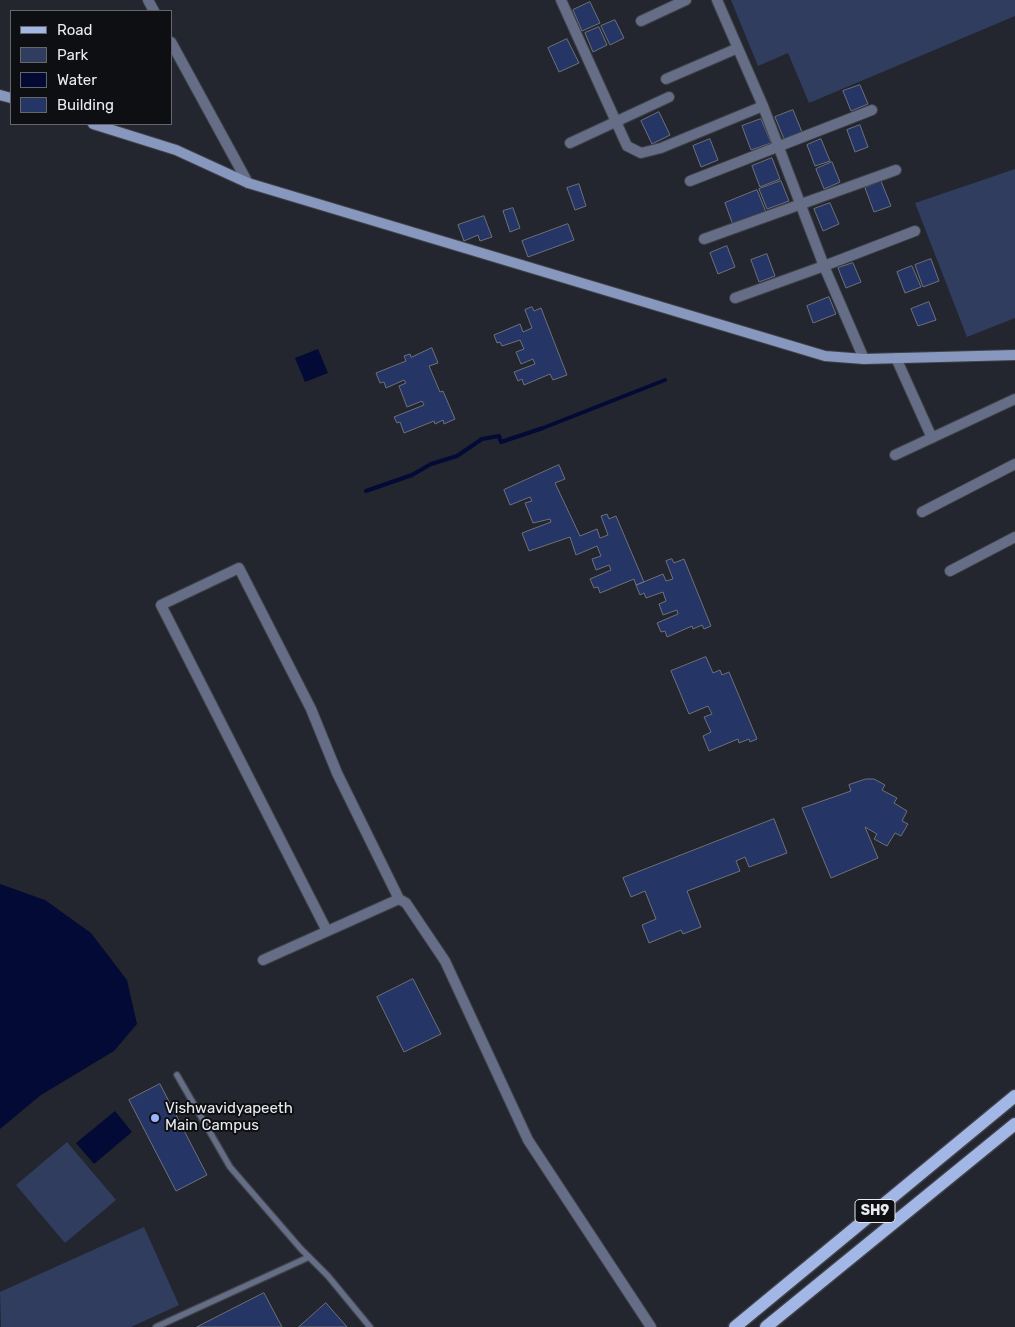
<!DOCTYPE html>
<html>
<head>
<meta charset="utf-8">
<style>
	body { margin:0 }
	#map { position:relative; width:1015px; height:1327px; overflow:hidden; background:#23262e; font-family:Rubik,sans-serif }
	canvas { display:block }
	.legend { position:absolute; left:10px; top:10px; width:162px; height:115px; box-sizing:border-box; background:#0e0f12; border:1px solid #66676b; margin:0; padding:6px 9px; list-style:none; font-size:15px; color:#e9ebf0 }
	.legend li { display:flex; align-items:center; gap:10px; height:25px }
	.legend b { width:25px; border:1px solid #66676b }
</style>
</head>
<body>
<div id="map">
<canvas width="1015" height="1327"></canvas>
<ul class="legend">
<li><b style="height:6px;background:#a3b7e7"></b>Road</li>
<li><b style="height:14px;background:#303d5e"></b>Park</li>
<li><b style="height:14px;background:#040a36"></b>Water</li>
<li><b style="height:14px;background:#253565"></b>Building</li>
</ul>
</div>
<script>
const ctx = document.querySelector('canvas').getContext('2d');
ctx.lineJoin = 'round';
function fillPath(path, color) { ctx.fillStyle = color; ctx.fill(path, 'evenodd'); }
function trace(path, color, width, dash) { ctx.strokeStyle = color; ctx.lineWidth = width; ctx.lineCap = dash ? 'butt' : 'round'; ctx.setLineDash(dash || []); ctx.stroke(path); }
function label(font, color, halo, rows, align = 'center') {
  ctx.font = font + ' Rubik,sans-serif'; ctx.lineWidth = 4; ctx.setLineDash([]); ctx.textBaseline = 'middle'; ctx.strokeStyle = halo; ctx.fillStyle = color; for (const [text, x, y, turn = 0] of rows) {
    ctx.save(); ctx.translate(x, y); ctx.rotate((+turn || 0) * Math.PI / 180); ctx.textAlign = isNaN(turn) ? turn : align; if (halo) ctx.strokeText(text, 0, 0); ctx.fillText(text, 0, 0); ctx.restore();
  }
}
fillPath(new Path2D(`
	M731 0H1015V16L809 103 788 53 758 66Z
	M1015 169V318L967 337 915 203Z
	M67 1142 116 1200 65 1243 16 1185Z
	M144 1227 179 1305 131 1327H1L0 1292Z`), '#303d5e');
fillPath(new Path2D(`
	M318 349 328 373 305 382 295 358Z
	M0 884 45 900 91 933 127 980 137 1024 114 1051 41 1095 0 1129Z
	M115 1111 132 1132 94 1164 76 1143Z`), '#040a36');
trace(new Path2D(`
	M366 491 412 475 431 464 457 456 482 439 499 436 501 442 543 428 665 380`), '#040a36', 4);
const building = new Path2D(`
	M590 2 600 23 582 31 573 10Z
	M615 20 624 38 610 45 601 26Z
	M599 27 607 45 593 52 585 33Z
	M567 39 579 63 559 72 548 48Z
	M860 85 868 104 851 111 843 91Z
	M793 110 802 132 784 139 775 117Z
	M659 112 670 135 652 144 641 121Z
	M761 119 771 143 751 150 742 126Z
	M860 125 868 147 855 152 847 130Z
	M710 139 718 160 701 167 693 146Z
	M821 139 830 161 815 166 807 145Z
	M772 158 780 179 760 187 752 166Z
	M832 162 840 182 824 189 816 169Z
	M781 181 789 201 767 209 759 189Z
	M881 181 891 206 874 212 865 188Z
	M579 184 586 206 575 210 567 188Z
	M757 190 766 212 733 225 725 203Z
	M830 203 839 224 823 231 814 209Z
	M513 208 520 228 510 232 503 211Z
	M484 216 492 237 480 241 478 235 464 241 458 225Z
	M568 224 574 240 528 257 522 241Z
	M727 246 735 267 718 274 710 253Z
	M767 254 775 276 759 282 751 260Z
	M931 259 939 281 923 287 915 265Z
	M853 263 861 282 846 288 838 268Z
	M912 266 921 287 905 293 897 272Z
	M829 297 836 314 813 323 807 306Z
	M929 302 936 320 918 326 911 309Z
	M532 307 534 311 541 308 567 375 553 380 550 374 524 385 522 379 518 381 514 372 535 364 533 359 521 364 516 352 524 349 520 340 502 346 500 342 497 343 494 335 520 324 523 332 532 328 525 310Z
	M432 348 438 363 429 366 440 392 443 391 455 419 444 424 443 420 435 424 434 421 404 433 400 422 397 423 394 417 424 405 422 401 407 407 399 386 406 383 404 380 386 388 384 382 380 383 376 373 406 361 404 356 410 354 411 357Z
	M559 465 565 479 555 483 580 536 597 529 600 538 608 535 601 516 607 514 609 519 616 516 644 582 636 585 634 579 600 593 598 587 594 588 590 579 611 570 609 565 596 570 592 559 601 556 597 546 576 555 570 537 529 551 522 533 551 522 550 519 533 523 525 503 532 501 530 497 510 505 504 490Z
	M672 559 674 563 684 559 711 626 704 629 702 625 693 629 692 626 667 637 665 631 661 632 657 623 678 614 677 610 663 615 659 604 666 601 663 592 646 598 644 593 640 595 636 585 663 574 666 581 673 579 666 561Z
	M706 657 713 673 720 670 722 675 729 672 757 739 750 742 749 739 739 743 738 739 709 751 703 736 711 732 704 717 712 714 708 706 689 714 671 671Z
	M866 779H874L885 785 882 790 897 798 894 803 907 811 902 821 908 824 901 836 895 833 887 846 874 839 877 834 865 827 878 858 831 878 802 808 851 791 849 785Z
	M774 819 787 853 749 867 745 857 736 861 740 871 687 891 701 927 683 934 681 930 649 943 642 925 656 919 645 891 631 897 623 878Z
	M413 979 441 1034 404 1052 377 997Z
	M160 1084 207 1175 176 1191 129 1100Z
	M264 1293 282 1327H197Z
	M326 1303 347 1327H299Z`);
fillPath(building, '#253565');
trace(building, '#6d717a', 1);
const service = new Path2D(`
	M177 1075 230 1167 301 1249 328 1276 370 1327
	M156 1327 309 1257`);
const minor = new Path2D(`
	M148 0 154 11
	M561 0 627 146 641 153 661 148 763 106 824 266 915 231
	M717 0 763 106
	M641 21 686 0
	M171 42 248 183
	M666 79 738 48
	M570 143 669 97
	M690 181 872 110
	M704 239 896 170
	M735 298 824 266 864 359
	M896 358 932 438
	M895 455 1015 399
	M922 512 1015 464
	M950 571 1015 537
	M327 931 161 605 239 568 311 709 337 773 399 899 406 903 445 961 528 1140 651 1327
	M263 960 399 899`);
const secondary = new Path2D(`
	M0 95 11 98
	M93 124 176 150 248 183 825 356 864 359 1015 355`);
const primary = new Path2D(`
	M735 1327 1015 1096
	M766 1327 1015 1124`);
trace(service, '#3f4249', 8);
trace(minor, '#3f4249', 12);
trace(secondary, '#3f4249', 12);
trace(primary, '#3f4249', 15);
trace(service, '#656e86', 5.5);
trace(minor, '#656e86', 10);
trace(secondary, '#8897bd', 10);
trace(primary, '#a3b7e7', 12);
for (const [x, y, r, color] of [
	[155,1118,5,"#99b5fd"]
]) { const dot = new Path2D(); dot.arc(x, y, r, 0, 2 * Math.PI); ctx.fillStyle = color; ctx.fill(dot); trace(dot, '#0e0f12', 2); }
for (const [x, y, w] of [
	[875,1211,40]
]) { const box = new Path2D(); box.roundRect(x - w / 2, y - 11.5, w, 23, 4); ctx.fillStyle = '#0e0f12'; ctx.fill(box); trace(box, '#e9ebf0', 1); }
label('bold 14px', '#e9ebf0', null, [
	["SH9",875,1211]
]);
label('15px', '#e9ebf0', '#0e0f12', [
	["Vishwavidyapeeth",165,1109],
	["Main Campus",165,1126]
], 'left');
</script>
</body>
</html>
